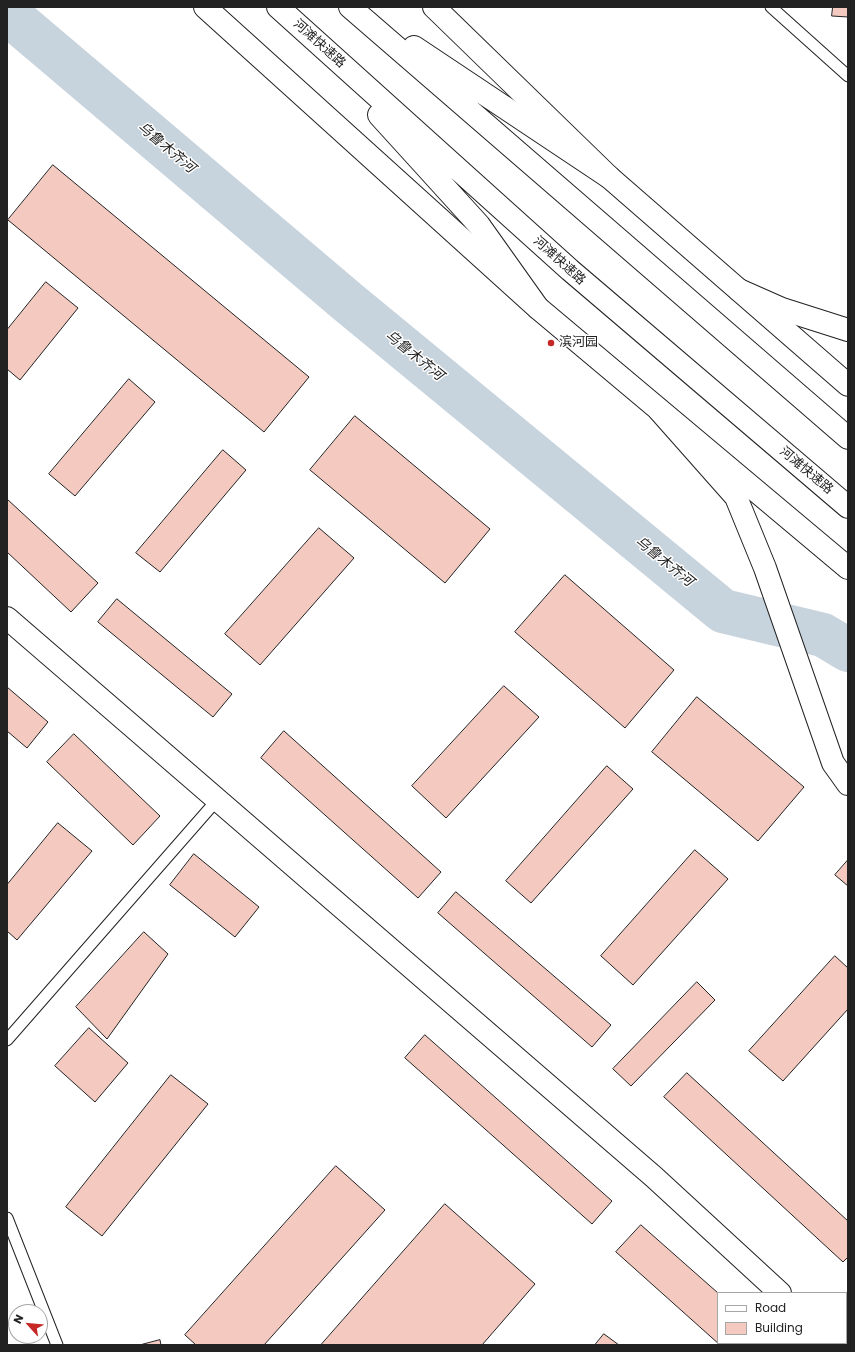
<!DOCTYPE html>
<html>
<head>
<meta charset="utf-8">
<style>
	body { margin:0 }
	#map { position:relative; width:855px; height:1352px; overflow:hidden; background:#fff; font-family:Poppins,sans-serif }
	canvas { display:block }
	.frame { position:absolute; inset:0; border:8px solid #222; pointer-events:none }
	.legend { position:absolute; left:717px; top:1292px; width:130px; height:52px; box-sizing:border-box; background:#fff; border:1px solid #a7a7a7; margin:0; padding:5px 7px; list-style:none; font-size:12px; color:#222 }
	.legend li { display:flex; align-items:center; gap:8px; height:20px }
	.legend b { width:20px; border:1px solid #a7a7a7 }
	.north { position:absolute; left:8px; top:1304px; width:40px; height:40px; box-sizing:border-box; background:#fff; border:1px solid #a7a7a7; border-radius:50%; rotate:297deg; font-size:11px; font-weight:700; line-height:16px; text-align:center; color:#222 }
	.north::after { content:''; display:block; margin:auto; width:14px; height:18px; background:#c62828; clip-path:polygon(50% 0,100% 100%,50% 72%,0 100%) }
</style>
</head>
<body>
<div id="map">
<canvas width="855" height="1352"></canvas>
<div class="frame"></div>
<ul class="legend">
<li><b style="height:5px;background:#fff"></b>Road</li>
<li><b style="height:11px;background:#f3c9c0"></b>Building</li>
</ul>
<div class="north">N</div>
</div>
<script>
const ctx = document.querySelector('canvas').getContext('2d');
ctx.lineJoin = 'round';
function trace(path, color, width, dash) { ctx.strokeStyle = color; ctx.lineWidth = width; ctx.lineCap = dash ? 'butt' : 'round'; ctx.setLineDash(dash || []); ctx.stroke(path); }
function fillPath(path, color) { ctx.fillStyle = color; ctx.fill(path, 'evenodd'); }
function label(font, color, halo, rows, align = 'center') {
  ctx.font = font + ' Poppins,"Noto Sans SC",sans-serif'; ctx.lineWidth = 3; ctx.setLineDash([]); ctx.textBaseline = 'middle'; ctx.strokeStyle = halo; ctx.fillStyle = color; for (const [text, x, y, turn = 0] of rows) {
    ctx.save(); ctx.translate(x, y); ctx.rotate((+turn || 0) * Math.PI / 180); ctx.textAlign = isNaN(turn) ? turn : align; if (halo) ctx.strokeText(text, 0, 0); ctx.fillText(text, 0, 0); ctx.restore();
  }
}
trace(new Path2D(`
	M7 13 349 303 723 611 823 635 848 650`), '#c7d3dd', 44);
const building = new Path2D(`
	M833 7H848V17L832 16Z
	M53 165 309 377 264 432 8 220Z
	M46 282 78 308 20 380 7 369V330Z
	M129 379 155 402 75 496 49 474Z
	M355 416 490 529 445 583 310 470Z
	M223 450 246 470 160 572 136 553Z
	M7 499 98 583 71 612 7 552Z
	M319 528 354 558 260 665 225 634Z
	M565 575 674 670 625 728 515 632Z
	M117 599 232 694 213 717 98 622Z
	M504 686 539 717 446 818 412 786Z
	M7 687 48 722 27 748 7 731Z
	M697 697 804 787 758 841 652 752Z
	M284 731 441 872 418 898 261 758Z
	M74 734 160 816 133 845 47 762Z
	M607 766 633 789 531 903 506 881Z
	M58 823 92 851 17 940 7 931V885Z
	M695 850 728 879 633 985 601 956Z
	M194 854 259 907 235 937 170 885Z
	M848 860V886L835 875Z
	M456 892 611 1025 592 1047 438 913Z
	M144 932 168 954 107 1039 76 1007Z
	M835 956 848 968V1009L783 1081 749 1051Z
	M697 982 715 1000 631 1086 613 1069Z
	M89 1028 128 1063 95 1102 55 1066Z
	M425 1035 612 1201 592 1224 405 1058Z
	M687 1073 848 1221V1257L843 1262 664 1097Z
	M171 1075 208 1104 102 1236 66 1207Z
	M336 1166 385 1210 264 1345H196L185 1335Z
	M445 1204 535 1284 482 1345H321Z
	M641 1225 718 1293V1343H774L776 1345H720L616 1252Z
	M604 1334 619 1345H595Z
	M160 1340 161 1345H140Z`);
fillPath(building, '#f3c9c0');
trace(building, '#222', 1);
const lane = new Path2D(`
	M771 7 848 76
	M7 1040 217 800
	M7 1218 57 1345`);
const street = new Path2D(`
	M7 618 654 1177 780 1293
	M835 1343 837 1345`);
const secondary = new Path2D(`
	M205 7 538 308 848 568
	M434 7 609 177 848 385`);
const highway = new Path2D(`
	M278 7 570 270 848 507
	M350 7 848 438
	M414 47 609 177
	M379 115 479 225 538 308
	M739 290 782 309 848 330
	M659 410 736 497 765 568 833 763 848 784`);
trace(lane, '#222', 13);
trace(street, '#222', 24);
trace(secondary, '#222', 24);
trace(highway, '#222', 24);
trace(lane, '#fff', 11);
trace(street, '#fff', 22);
trace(secondary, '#fff', 22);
trace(highway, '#fff', 22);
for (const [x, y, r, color] of [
	[551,343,4,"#c62828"]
]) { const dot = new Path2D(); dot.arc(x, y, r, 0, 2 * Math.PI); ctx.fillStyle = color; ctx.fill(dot); trace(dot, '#fff', 1.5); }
label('13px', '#222', '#fff', [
	["河滩快速路",319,44,42],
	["河滩快速路",559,261,42],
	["河滩快速路",806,471,40]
]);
label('13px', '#222', '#fff', [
	["滨河园",559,343]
], 'left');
label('italic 14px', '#222', '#fff', [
	["乌鲁木齐河",166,148,40],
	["乌鲁木齐河",414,356,39],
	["乌鲁木齐河",664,562,39]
]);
</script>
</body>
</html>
